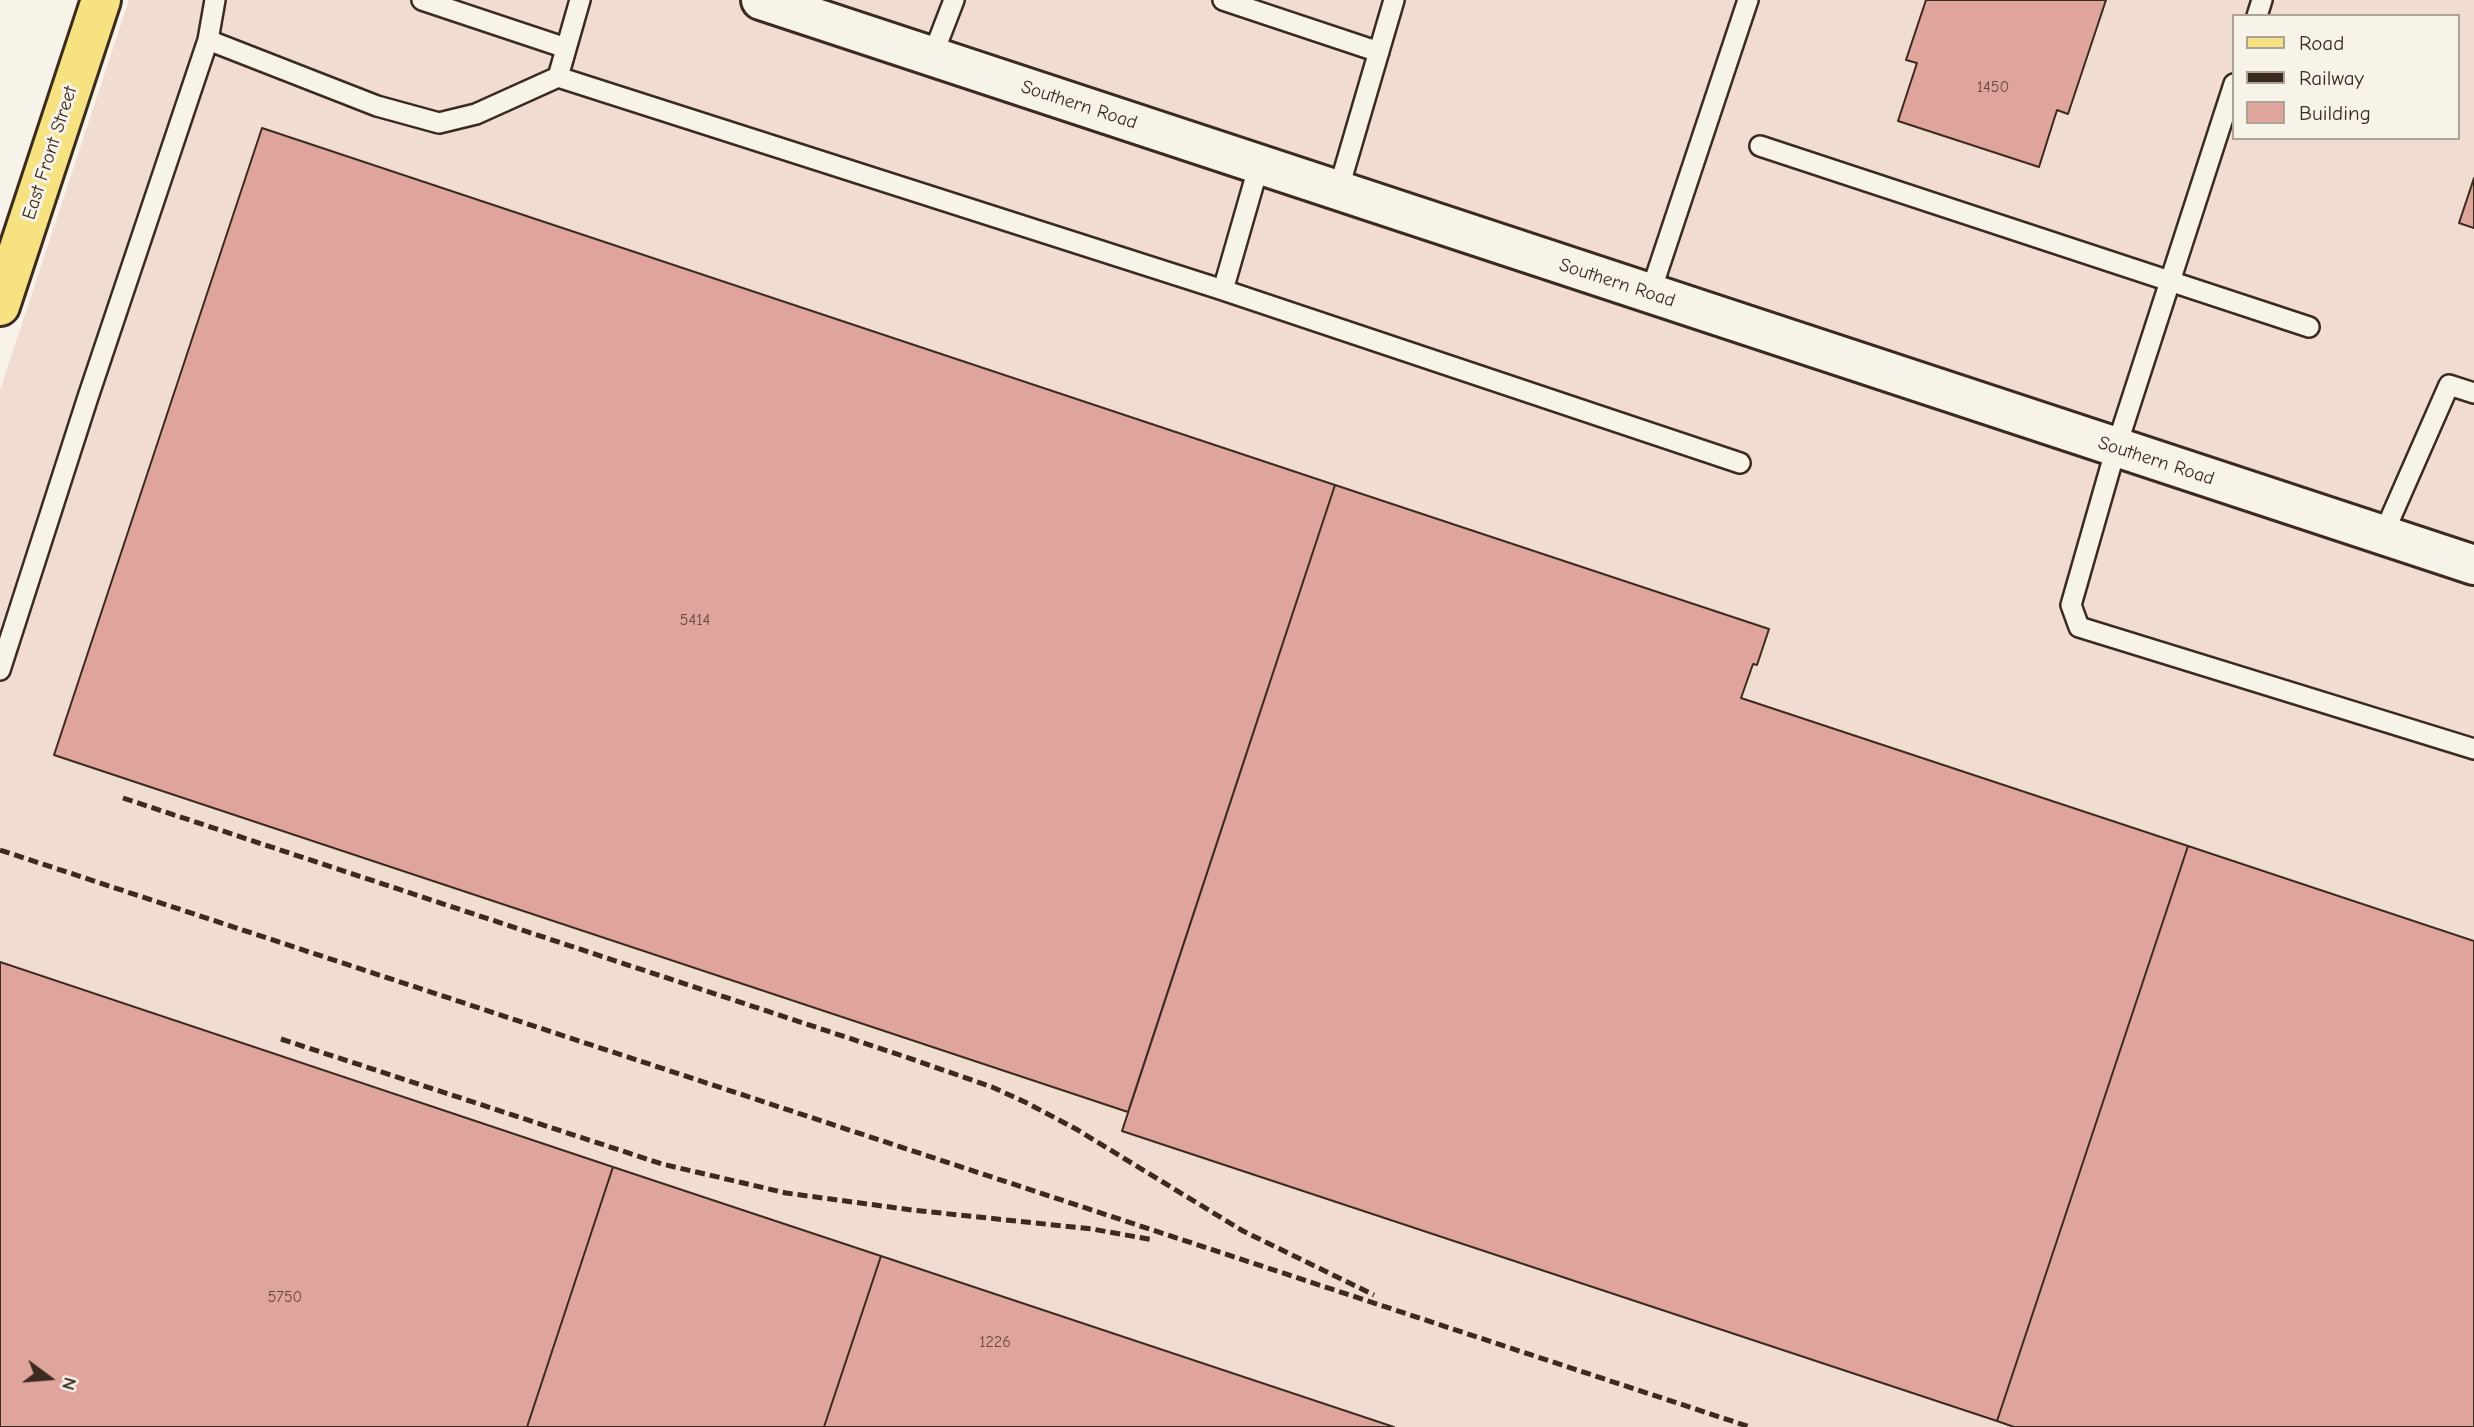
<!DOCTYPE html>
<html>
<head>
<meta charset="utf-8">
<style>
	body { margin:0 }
	#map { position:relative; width:2474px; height:1427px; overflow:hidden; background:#f7f3e8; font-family:"Comic Neue",sans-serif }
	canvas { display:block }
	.legend { position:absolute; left:2232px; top:14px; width:228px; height:126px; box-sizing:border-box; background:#f7f3e8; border:2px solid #aca397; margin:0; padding:9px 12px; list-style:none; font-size:21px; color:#3b2a1e }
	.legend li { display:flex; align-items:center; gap:14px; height:35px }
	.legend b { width:35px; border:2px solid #aca397 }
	.north { position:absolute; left:14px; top:1343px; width:70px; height:70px; -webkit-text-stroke:5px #f7f3e8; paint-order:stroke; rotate:106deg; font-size:19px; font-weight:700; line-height:28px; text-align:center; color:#3b2a1e }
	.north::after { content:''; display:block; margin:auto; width:24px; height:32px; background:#3b2a1e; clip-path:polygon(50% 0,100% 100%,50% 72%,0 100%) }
</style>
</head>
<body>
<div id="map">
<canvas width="2474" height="1427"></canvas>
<ul class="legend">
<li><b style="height:9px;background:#f6e281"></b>Road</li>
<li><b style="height:9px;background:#3b2a1e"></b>Railway</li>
<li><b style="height:19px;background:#dfa59c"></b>Building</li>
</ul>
<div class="north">N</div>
</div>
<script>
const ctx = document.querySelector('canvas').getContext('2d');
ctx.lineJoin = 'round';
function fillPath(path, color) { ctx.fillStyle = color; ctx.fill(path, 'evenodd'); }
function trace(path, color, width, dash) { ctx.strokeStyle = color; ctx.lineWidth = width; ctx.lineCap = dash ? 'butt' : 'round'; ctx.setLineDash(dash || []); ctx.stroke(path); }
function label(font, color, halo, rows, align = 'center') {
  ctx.font = font + ' "Comic Neue",sans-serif'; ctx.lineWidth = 6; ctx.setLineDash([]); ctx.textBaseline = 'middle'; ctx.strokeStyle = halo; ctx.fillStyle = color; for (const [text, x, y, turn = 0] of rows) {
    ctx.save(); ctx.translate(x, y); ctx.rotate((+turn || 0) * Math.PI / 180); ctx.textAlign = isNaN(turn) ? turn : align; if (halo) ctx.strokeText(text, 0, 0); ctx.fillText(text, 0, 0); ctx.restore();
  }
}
fillPath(new Path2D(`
	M129 0H2474V1427H0V390ZM2234 16H2458V138H2234Z`), '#f0dcd1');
const building = new Path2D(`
	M1926 0H2106L2068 114 2057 110 2039 167 1898 121 1917 63 1906 60Z
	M262 128 1335 485 1128 1112 54 755Z
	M2474 178V228L2459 223Z
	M1335 485 1769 629 1757 665 1753 664 1741 698 2188 846 1997 1421 1122 1131Z
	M2188 846 2474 941V1427H2014L1997 1421Z
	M0 962 613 1167 527 1427H0Z
	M613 1167 881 1256 824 1427H527Z
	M881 1256 1394 1427H824Z`);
fillPath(building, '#dfa59c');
trace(building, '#3b2a1e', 2);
const lane = new Path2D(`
	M215 0 208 40 377 106 439 123 476 114 558 77
	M422 0 566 48
	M580 0 558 77 1223 290 1259 165
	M1223 0 1379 52
	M2257 16 2262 0
	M932 57 954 0
	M2234 84 2116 448 2071 605 2079 627 2474 749
	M1760 146 2309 327
	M1338 191 1394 0
	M1223 290 1740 463
	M1650 294 1748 0
	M2383 535 2449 385 2474 393
	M0 670 88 397 208 40`);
const street = new Path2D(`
	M761 0 2474 565`);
const primary = new Path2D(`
	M0 306 101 0`);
trace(lane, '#3b2a1e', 24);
trace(street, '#3b2a1e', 44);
trace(primary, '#3b2a1e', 44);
trace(lane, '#f7f3e8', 19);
trace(street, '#f7f3e8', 38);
trace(primary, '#f6e281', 38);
trace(new Path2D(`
	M123 798 900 1055 992 1087 1027 1103 1076 1129 1243 1231 1374 1295
	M0 850 1750 1427
	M281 1039 662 1164 786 1193 912 1210 1092 1229 1154 1240`), '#3b2a1e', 5, [10, 5]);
label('16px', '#64493e', null, [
	["1450",1993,87],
	["5414",695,620],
	["5750",285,1297],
	["1226",995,1342]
]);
label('19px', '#3b2a1e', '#f7f3e8', [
	["Southern Road",1079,105,18],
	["East Front Street",50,153,-72],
	["Southern Road",1617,283,18],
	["Southern Road",2156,461,18]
]);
</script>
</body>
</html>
